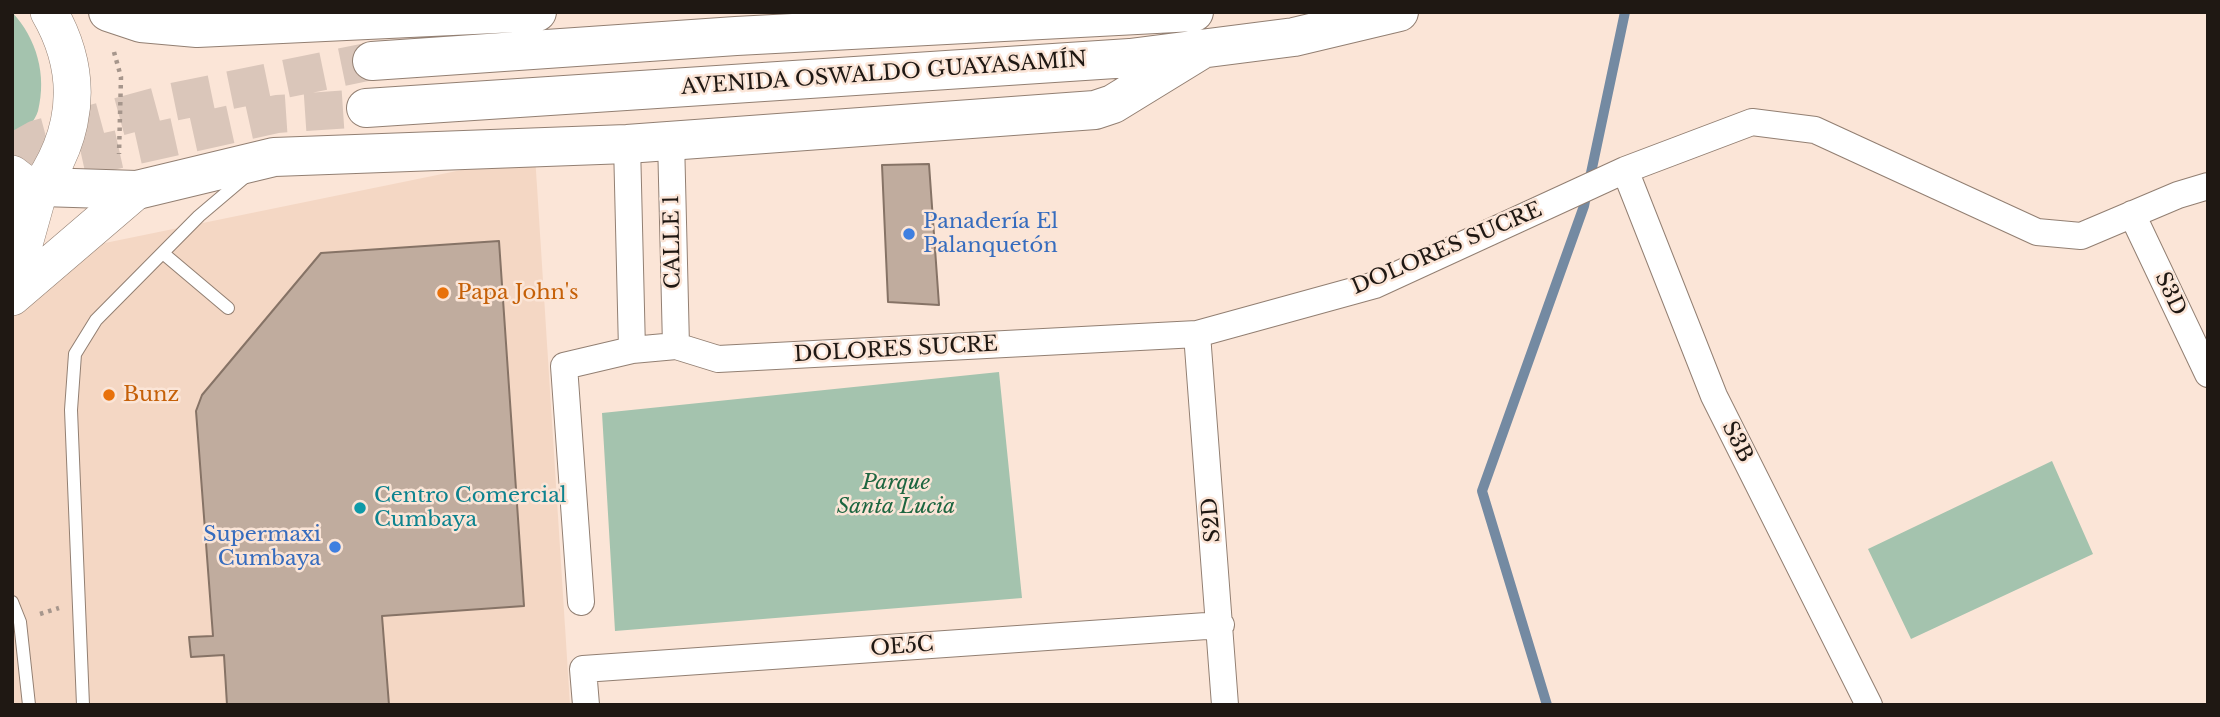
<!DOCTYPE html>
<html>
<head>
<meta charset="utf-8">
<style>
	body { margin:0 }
	#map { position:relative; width:2220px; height:717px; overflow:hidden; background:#fbe5d7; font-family:"Libre Baskerville",serif }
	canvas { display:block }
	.frame { position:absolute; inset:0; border:14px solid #1f1813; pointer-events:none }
</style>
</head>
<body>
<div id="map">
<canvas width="2220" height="717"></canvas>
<div class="frame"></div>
</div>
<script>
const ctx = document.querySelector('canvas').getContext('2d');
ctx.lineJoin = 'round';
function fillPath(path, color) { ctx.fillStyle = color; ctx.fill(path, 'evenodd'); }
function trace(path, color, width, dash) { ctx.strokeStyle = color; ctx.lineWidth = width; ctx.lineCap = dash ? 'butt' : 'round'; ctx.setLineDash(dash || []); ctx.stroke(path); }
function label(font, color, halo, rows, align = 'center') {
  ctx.font = font + ' "Libre Baskerville",serif'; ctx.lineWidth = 5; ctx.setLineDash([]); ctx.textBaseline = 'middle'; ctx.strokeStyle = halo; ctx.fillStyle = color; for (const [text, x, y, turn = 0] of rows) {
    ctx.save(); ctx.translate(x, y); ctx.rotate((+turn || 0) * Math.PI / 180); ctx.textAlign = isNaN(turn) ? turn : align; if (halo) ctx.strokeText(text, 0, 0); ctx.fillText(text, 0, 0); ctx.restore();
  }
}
fillPath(new Path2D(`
	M535 155 570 705H12V262Z`), '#f4d7c4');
fillPath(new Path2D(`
	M12 12C37 39 47 75 38 111 35 121 25 131 19 139L12 133Z
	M999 372 1022 598 615 631 602 413Z
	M2052 461 2093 554 1911 639 1868 549Z`), '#a4c3ae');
trace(new Path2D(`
	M1547 705 1482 491 1584 206 1625 12`), '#748aa2', 10);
const building = new Path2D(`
	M929 164 939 305 888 302 882 165Z
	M499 241 524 606 382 616 389 705H227L224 655 191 657 189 637 213 636 196 411 202 395 321 253Z`);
fillPath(building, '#c0ac9e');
trace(building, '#867366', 2);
trace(new Path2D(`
	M12 153 37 139 173 102 372 61
	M28 175 52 164 277 114 366 108`), '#dac6ba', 38, [38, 19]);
const lane = new Path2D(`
	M164 254 228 308
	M12 602 20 622 29 705
	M83 705 71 410 75 354 96 320 199 216 245 177`);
const street = new Path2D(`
	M671 139 676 346
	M627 144 632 350
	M1625 170 1714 396 1869 705
	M2132 214 2208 374
	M1197 334 1225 705
	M581 602 564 366 632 350 676 346 718 359 1197 334 1375 285 1625 170 1752 122 1815 130 2037 232 2081 236 2178 195 2208 186
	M586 705 583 669 1221 625`);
const secondary = new Path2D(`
	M12 174 38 194 12 287
	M12 220C71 161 93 88 49 12
	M12 297 137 190`);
const primary = new Path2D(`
	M108 12 141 23 197 28 537 12
	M372 61 736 36 1194 12
	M366 108 1130 58 1294 37 1399 12
	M42 187 137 190 274 157 627 144 1095 110 1113 104 1201 50`);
trace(lane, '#927f72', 14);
trace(street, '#927f72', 28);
trace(secondary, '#927f72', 38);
trace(primary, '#927f72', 40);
trace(new Path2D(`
	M114 52 121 77 119 154
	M40 614 59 608`), '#a6968c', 4.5, [3.5, 5]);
trace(lane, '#fff', 12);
trace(street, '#fff', 26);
trace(secondary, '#fff', 37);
trace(primary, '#fff', 38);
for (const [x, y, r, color] of [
	[909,234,7,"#3f7fe0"],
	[443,293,7,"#e8710a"],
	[109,395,7,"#e8710a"],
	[360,508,7,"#0f9aa8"],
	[335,547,7,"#3f7fe0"]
]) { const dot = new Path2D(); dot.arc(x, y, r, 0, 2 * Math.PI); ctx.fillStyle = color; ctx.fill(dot); trace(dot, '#fbe5d7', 2.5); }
label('21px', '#1f1813', '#fbe5d7', [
	["AVENIDA OSWALDO GUAYASAMÍN",884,74,-4],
	["CALLE 1",673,242,-91],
	["DOLORES SUCRE",1447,249,-23],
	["S3D",2170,294,65],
	["DOLORES SUCRE",896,350,-3],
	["S3B",1737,442,63],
	["S2D",1212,520,-95],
	["OE5C",902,647,-4]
]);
label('21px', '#366cbe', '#fbe5d7', [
	["Panadería El",923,222],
	["Palanquetón",923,246],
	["Supermaxi",321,535,"right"],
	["Cumbaya",321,559,"right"]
], 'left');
label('21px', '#c56008', '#fbe5d7', [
	["Papa John's",457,293],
	["Bunz",123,395]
], 'left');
label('italic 21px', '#1d6640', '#fbe5d7', [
	["Parque",896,483],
	["Santa Lucia",896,507]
]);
label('21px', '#0d838f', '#fbe5d7', [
	["Centro Comercial",374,496],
	["Cumbaya",374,520]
], 'left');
</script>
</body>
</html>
